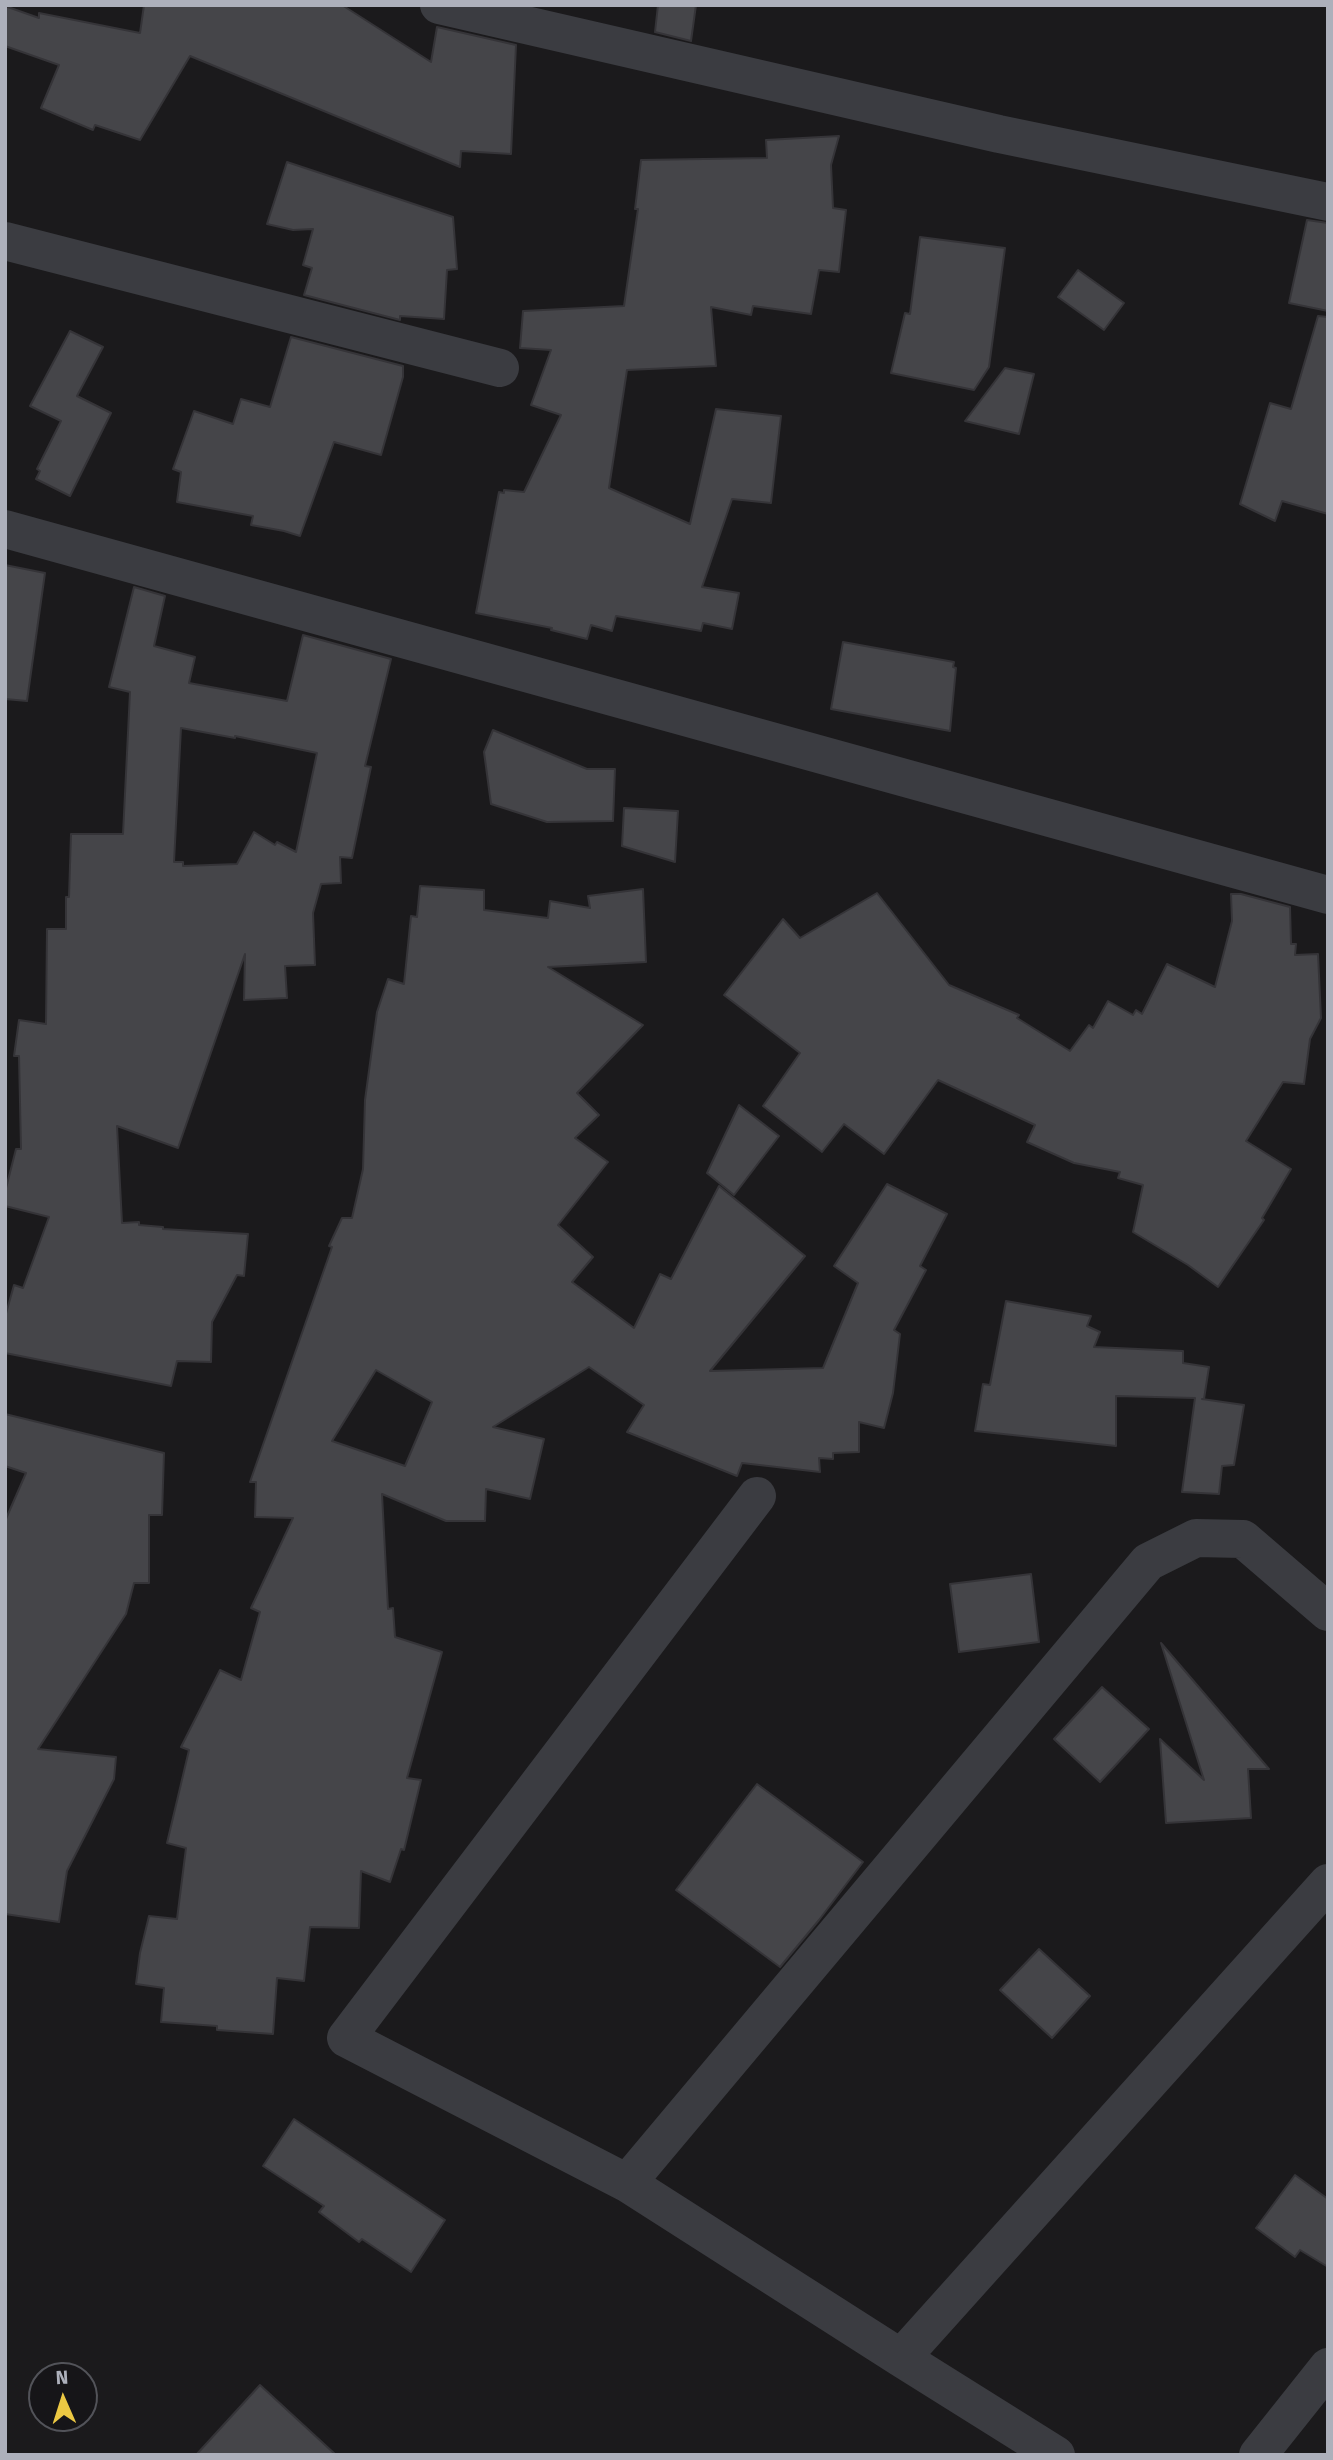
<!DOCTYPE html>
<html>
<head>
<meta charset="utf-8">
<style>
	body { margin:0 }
	#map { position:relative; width:1333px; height:2460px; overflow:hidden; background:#1b1a1c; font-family:"Fira Sans",sans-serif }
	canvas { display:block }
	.frame { position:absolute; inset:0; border:7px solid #adb0bb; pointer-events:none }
	.north { position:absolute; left:28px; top:2362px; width:70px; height:70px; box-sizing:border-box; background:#161518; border:2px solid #525359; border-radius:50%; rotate:357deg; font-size:19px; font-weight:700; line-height:28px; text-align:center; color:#adb0bb }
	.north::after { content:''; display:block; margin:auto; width:24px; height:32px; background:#ecc843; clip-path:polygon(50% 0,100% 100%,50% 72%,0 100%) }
</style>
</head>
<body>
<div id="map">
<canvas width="1333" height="2460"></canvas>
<div class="frame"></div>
<div class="north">N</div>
</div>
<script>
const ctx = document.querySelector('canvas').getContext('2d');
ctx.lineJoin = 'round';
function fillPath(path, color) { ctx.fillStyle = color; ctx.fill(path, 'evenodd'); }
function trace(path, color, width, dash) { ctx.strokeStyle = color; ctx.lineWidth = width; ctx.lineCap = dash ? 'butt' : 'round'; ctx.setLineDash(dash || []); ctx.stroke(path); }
const building = new Path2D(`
	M144 5H342L431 62 437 27 516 45 511 154 461 151 460 167 190 56 140 140 95 125 93 130 41 108 59 65 5 46V6L39 18V13L140 33Z
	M658 5H696L691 41 655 32Z
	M839 136 831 165 833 208 846 210 839 272 819 270 811 314 753 306 751 315 711 307 716 366 627 370 609 488 690 524 716 409 781 416 771 503 732 499 702 587 739 593 732 629 703 623 701 631 616 616 612 631 591 625 587 639 551 630 552 628 476 613 499 492 504 493V490L524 492 561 415 531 405 551 350 520 348 523 311 624 306 638 209H635L641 160 767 158 766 140Z
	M287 162 453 217 457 269 447 270 444 319 400 316V320L304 295 312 268 303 265 313 229 293 230 267 224Z
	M1307 220 1328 223V311L1289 303Z
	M920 237 1005 248 989 367 974 390 891 373 905 313 910 314Z
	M1078 270 1124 303 1104 330 1058 297Z
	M1318 316 1328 317V514L1282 501 1275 521 1240 504 1270 403 1291 409Z
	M70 331 103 347 77 396 111 413 70 496 36 479 40 471 37 469 61 421 30 406Z
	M291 337 403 366V377L381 455 334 442 300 536 284 531 251 525 253 516 177 502 181 472 173 469 194 411 233 424 241 399 270 407Z
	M1005 368 1034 374 1019 434 965 421Z
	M5 565 45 573 27 701 5 699Z
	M134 587 165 596 154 646 195 657 189 683 287 701 303 635 391 659 365 766 371 767 352 858 340 857 341 883 321 884 313 913 315 965 285 966 287 998 244 1000 245 954 178 1148 117 1126 122 1223 139 1222V1225L163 1227V1229L248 1234 244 1276 237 1275 212 1322 211 1362 177 1361 171 1386 5 1353V1317L14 1285 23 1288 49 1217 5 1206V1192L16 1149H21L19 1056H14L19 1020 46 1024 47 929H66V897H69L71 834H123L130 692 109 687ZM181 728 235 738V736L317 753 296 852 277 842 275 845 254 832 237 864 183 866V862H174Z
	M843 642 954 662 953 667 956 668 950 731 831 709Z
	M493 730 587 769H615L613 821 547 822 491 804 484 752Z
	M624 808 678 811 675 862 622 846Z
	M420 886 484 890V910L548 918 550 901 590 908 588 896 643 889 646 962 548 967 643 1025 577 1093 599 1115 575 1138 608 1162 558 1225 593 1257 572 1282 634 1328 660 1274 671 1279 719 1186 805 1256 710 1371 823 1368 858 1283 834 1266 887 1184 947 1214 920 1266 926 1270 894 1330 900 1334 893 1393 884 1428 859 1422V1452L833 1453V1459L819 1458 820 1472 742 1463 737 1476 627 1432 644 1405 589 1367 493 1427 544 1439 530 1499 486 1489 485 1521H446L382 1494 388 1609 393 1608 395 1637 442 1652 407 1778 421 1780 404 1850 401 1849 390 1882 361 1871 359 1928 310 1927 304 1981 277 1978 273 2034 217 2030V2026L161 2022 164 1988 136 1984 140 1953 149 1916 177 1919 186 1848 167 1843 189 1750 181 1747 220 1670 241 1680 260 1612 251 1608 293 1518 255 1517 256 1482H250L332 1247 329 1246 342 1218H352L363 1169 365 1100 377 1012 388 979 404 984 411 916 417 917ZM376 1370 432 1402 405 1466 332 1441Z
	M877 893 949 985 1019 1015 1017 1018 1070 1051 1089 1025 1093 1028 1108 1001 1133 1015 1136 1010 1142 1014 1167 964 1215 987 1232 921 1231 894H1241L1290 907 1291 944H1296L1295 955 1318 954 1321 1018 1310 1039 1304 1084 1283 1082 1246 1141 1291 1169 1262 1218 1264 1220 1218 1287 1188 1265 1133 1232 1143 1185 1118 1178 1120 1172 1074 1163 1027 1142 1035 1125 938 1080 884 1154 844 1124 822 1152 763 1106 800 1053 724 995 783 919 800 938Z
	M739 1105 779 1136 734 1195 707 1173Z
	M1006 1301 1091 1316 1087 1326 1100 1332 1094 1347 1183 1351V1363L1209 1367 1204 1399H1202L1244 1405 1234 1465 1222 1466 1219 1494 1182 1492 1195 1398 1116 1396V1446L975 1431 983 1384 990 1385Z
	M5 1414 164 1453 162 1515H149V1583H134L126 1614 38 1749 116 1757 114 1779 67 1871 59 1922 5 1914V1521L26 1473 5 1466Z
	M1031 1574 1039 1642 959 1652 950 1584Z
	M1161 1643 1269 1769H1248L1251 1818 1166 1823 1160 1739 1204 1780Z
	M1102 1687 1149 1729 1100 1782 1054 1739Z
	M757 1784 863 1862 819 1920 780 1967 676 1890Z
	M1039 1949 1090 1996 1052 2038 1000 1990Z
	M294 2119 445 2220 411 2272 362 2239 359 2242 319 2212 324 2206 263 2166Z
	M1295 2175 1328 2199V2267L1300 2250 1295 2257 1256 2228Z
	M260 2385 336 2455H196Z`);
fillPath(building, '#454549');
trace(building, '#353438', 2);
trace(new Path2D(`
	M439 5 999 134 1328 202
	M5 241 500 368
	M5 529 1328 895
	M757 1496 346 2038 627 2183 901 2358 1056 2455
	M627 2183 1148 1562 1196 1538 1243 1539 1328 1612
	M901 2358 1328 1883
	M1258 2455 1328 2367`), '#3b3c41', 38);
</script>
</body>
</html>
